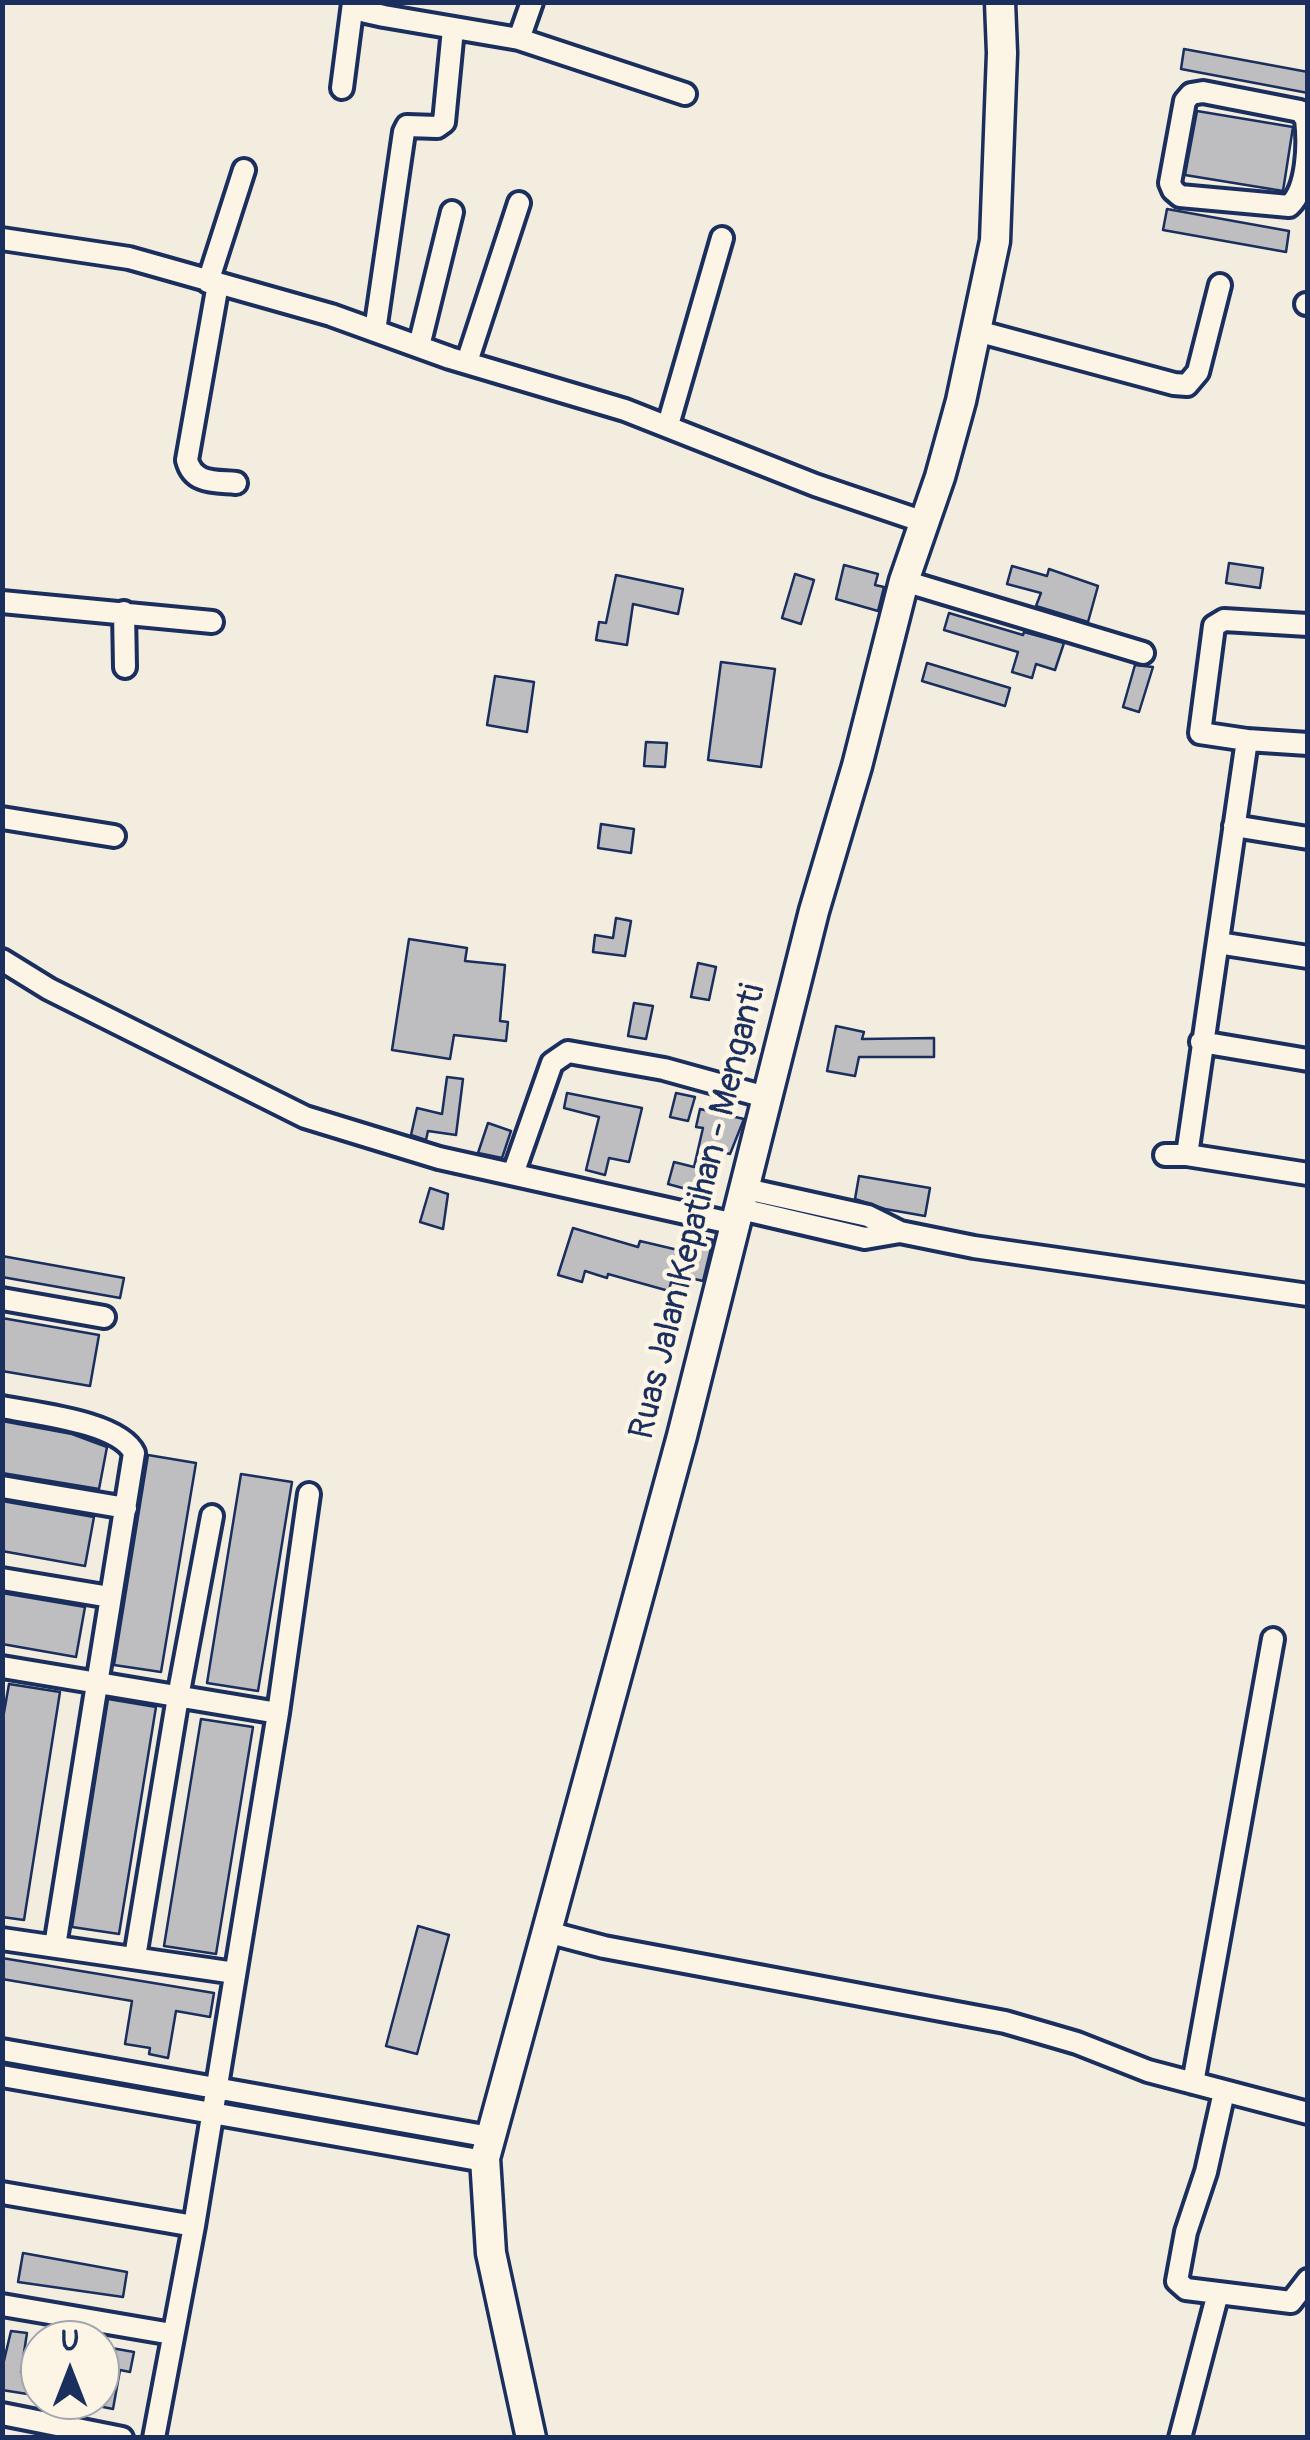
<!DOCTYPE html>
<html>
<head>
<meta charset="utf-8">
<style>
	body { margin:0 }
	#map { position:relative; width:1310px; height:2440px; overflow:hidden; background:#f3ede0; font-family:Pangolin,sans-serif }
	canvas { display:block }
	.frame { position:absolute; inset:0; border:5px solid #1b2f5e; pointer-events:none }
	.north { position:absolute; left:20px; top:2320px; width:100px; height:100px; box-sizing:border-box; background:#fcf5e5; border:2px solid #a2a6af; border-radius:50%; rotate:0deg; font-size:28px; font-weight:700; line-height:40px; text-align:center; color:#1b2f5e }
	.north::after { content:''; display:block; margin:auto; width:35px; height:45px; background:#1b2f5e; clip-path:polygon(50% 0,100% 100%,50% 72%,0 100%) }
</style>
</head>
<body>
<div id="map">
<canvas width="1310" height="2440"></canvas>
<div class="frame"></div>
<div class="north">U</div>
</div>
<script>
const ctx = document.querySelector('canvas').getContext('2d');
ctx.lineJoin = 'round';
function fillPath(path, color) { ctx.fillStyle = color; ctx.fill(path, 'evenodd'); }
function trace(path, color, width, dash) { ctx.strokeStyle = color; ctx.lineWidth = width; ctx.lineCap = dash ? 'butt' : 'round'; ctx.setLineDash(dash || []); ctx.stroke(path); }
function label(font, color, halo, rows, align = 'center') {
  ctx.font = font + ' Pangolin,sans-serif'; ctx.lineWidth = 9; ctx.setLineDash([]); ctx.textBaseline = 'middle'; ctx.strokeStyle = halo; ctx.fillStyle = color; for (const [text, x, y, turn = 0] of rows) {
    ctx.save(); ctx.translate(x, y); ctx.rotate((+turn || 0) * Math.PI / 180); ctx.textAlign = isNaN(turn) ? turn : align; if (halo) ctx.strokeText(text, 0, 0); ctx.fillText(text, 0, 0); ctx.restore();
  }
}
const building = new Path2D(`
	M1184 49 1308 72V93L1181 69Z
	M1197 111 1293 127 1283 191 1185 175Z
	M1167 209 1289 231 1286 252 1163 230Z
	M1229 563 1263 568 1260 588 1226 583Z
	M844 565 878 574 875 585 884 587 878 611 836 599Z
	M1012 566 1047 576 1049 569 1098 586 1088 622 1036 606 1041 593 1007 584Z
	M795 574 814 580 801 624 782 618Z
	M616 575 683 589 678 614 633 604 627 645 596 640 599 622 606 623Z
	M949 613 1023 635 1024 632 1064 643 1055 670 1036 664 1032 678 1012 672 1018 652 944 630Z
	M721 662 775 669 761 767 708 760Z
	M927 663 1010 688 1005 706 922 681Z
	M1135 665 1153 667 1139 712 1123 707Z
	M495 676 534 682 527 732 487 725Z
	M646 742 667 743 665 767 644 766Z
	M601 824 634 829 631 853 598 848Z
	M616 918 631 921 625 956 593 952 595 935 613 938Z
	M409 939 467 948 465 961 505 965 500 1021 508 1022 506 1041 454 1035 450 1059 392 1050Z
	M698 963 716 967 709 1000 691 997Z
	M634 1003 653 1006 646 1039 628 1036Z
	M836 1026 864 1032 862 1039 934 1038V1057H859L855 1076 827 1071Z
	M447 1077 463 1079 456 1135 428 1131 426 1140 411 1135 417 1108 442 1114Z
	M567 1093 642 1108 629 1162 609 1158 605 1175 586 1170 599 1117 564 1108Z
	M676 1093 695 1097 688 1121 670 1117Z
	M700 1109 744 1119 730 1154 718 1151 708 1195 668 1184 674 1162 694 1167 703 1128 696 1127Z
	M488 1123 511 1131 502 1158 478 1153Z
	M859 1176 930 1188 925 1216 885 1209 855 1199Z
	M430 1188 448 1194 443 1229 420 1222Z
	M573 1228 638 1247 640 1241 678 1250 681 1237 702 1242 703 1237 713 1240 703 1281 690 1278 688 1286 671 1282 669 1291 608 1274 607 1278 585 1271 582 1282 558 1275Z
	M2 1256 124 1278 120 1298 2 1277Z
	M2 1318 99 1335 90 1386 2 1371Z
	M2 1421 72 1434 107 1447 99 1489 2 1473Z
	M148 1455 196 1463 161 1672 114 1665Z
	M241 1474 292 1482 258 1691 207 1683Z
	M2 1501 94 1517 85 1566 2 1551Z
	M2 1593 85 1607 76 1657 2 1644Z
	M9 1684 60 1692 24 1920 2 1917V1724Z
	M108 1699 156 1707 119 1934 72 1927Z
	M201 1719 253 1727 216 1954 164 1946Z
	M418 1926 449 1935 417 2054 386 2046Z
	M2 1958 214 1993 210 2017 176 2011 168 2058 149 2054 150 2048 125 2044 132 2001 2 1979Z
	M23 2253 127 2272 123 2297 18 2282Z
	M11 2331 27 2333 21 2372 40 2375V2396L2 2390V2369Z
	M100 2346 134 2352 130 2372 120 2370 113 2409 98 2406 104 2368 100 2367Z`);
fillPath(building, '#bebec0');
trace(building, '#1b2f5e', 2.5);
const minor = new Path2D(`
	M353 2 366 12 384 16 519 39 685 94
	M519 39 532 2
	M342 88 353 3
	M1203 92 1300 111 1306 119C1309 144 1308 189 1289 206L1180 196 1173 190 1170 183 1185 101 1191 94Z
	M2 239 129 258 331 315 450 358 625 410 815 485 924 522
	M208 282 244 170
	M218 284 187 460C193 484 215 481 236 483
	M1306 304H1308
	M375 331 404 132 407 126 437 127 444 122 453 29
	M977 331 1174 384 1187 385 1198 372 1220 285
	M419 346 452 212
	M467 362 519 203
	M668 425 722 238
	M904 581 1143 653
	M2 602 212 622
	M124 612 125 667
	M1247 740 1308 744
	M2 818 114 836
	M1234 826 1308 838
	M1218 943 1308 957
	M2 960 49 989 305 1117 439 1158 735 1224
	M1201 1042 1308 1060
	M1165 1155H1187L1308 1174
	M1187 1155 1247 740 1200 733 1214 626 1224 620 1308 625
	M513 1174 552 1063 568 1052 664 1069 769 1098
	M746 1189 868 1216 900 1232 974 1247 1308 1295
	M741 1209 865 1238 900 1232
	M2 1299 104 1317
	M2 1407C36 1414 119 1422 134 1453L55 1946
	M2 1487 126 1508
	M2 1579 110 1597
	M2 1667 278 1713
	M547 1932 604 1947 1005 2022 1077 2043 1148 2071 1308 2113
	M2 1939 235 1973
	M135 1957 178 1697 212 1516
	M2 2050 490 2137
	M2 2076 484 2161
	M1193 2083 1273 1639
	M1224 2092 1206 2172 1186 2232 1177 2281 1186 2289 1291 2302 1308 2280
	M2 2193 194 2226
	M2 2305 172 2334
	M2 2414 122 2438
	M154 2438 194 2226 278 1713 309 1494
	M1180 2438 1218 2293`);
const secondary = new Path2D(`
	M531 2438 491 2253 485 2158 682 1436 814 911 857 766 904 581 940 477 961 401 995 241 1002 53 1000 2`);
trace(minor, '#1b2f5e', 28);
trace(secondary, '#1b2f5e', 35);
trace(minor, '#fcf5e5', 20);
trace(secondary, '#fcf5e5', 28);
label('35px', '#1b2f5e', '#fcf5e5', [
	["Ruas Jalan Kepatihan - Menganti",699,1212,-76]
]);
</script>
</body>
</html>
